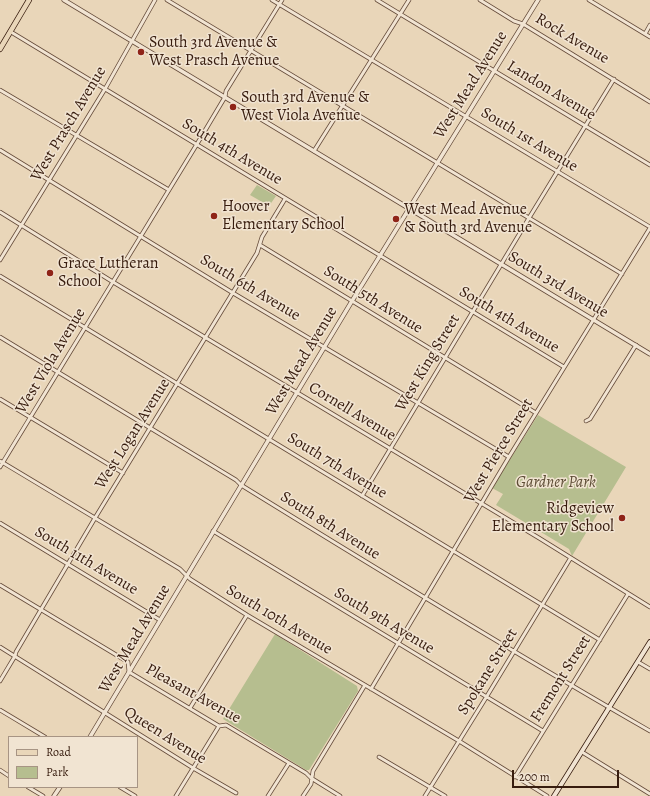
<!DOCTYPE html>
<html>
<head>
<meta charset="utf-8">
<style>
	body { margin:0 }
	#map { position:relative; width:650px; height:796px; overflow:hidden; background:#e9d6b9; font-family:Alegreya,serif }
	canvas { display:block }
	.legend { position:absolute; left:8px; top:736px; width:130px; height:52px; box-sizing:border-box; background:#f1e4d2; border:1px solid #a79484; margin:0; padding:5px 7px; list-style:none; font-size:12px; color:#371c0e }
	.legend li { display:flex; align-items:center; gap:8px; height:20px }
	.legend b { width:20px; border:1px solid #a79484 }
	.scale { position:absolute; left:512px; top:770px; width:107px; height:18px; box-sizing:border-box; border:2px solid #371c0e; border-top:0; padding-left:5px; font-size:12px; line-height:14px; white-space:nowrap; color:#371c0e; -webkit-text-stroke:3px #f1e4d2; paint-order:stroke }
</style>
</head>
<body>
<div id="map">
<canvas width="650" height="796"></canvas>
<ul class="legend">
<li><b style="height:5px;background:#e9d6b9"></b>Road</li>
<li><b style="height:11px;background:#b6be8f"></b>Park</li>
</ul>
<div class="scale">200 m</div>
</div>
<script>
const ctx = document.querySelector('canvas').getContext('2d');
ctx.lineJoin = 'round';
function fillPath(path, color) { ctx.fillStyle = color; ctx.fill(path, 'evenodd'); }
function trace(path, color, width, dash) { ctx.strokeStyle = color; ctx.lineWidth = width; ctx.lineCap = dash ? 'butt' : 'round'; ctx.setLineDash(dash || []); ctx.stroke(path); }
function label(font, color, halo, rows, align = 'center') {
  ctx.font = font + ' Alegreya,serif'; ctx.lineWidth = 3; ctx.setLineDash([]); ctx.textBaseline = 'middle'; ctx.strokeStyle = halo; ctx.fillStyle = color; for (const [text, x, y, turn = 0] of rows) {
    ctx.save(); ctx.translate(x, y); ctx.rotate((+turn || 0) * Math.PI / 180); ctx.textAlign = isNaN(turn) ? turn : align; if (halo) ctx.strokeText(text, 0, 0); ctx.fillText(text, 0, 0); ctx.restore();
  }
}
fillPath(new Path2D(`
	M257 185 276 196 269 206 250 195Z
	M538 415 626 467 572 556 569 549 496 505 503 494 492 488Z
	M275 634 357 686 358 691 309 770H306L223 719Z`), '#b6be8f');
const minor = new Path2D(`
	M167 0 622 274
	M272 0 650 227
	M377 0 650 165
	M480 0 514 21 523 24 650 102
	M589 0 650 37
	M11 32 564 367
	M645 34 650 25
	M0 90 169 190
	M0 150 233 293 509 457
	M314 151 409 0
	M0 212 113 282 539 538 650 607
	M260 245 536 413
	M0 260 105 89 155 0
	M0 276 600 640
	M0 337 236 480 241 485C377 569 512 652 650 731
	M0 399 123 473
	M586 421 590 419 636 345
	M0 461 180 569 190 579 247 615 459 741 547 796
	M0 467 197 144 225 97 226 91 282 0
	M362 496 529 218 614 79
	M0 523 160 620
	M213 531 543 731
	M0 585 128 662 129 672 219 726 226 725 306 773 311 778 340 796
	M0 647 193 768 236 793
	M638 662 650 669
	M0 681 15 656 16 652 95 518 257 253 262 237 285 199
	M371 689 509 457 650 228
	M190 708 247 615
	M0 710 45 737
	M582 752 650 794
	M379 757 445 796
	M0 770 9 776
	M515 777 628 594
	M28 787 43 796
	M120 787 135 796
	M176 796 219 726
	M268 796 289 763
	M303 796 311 784 313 771 365 685
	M425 796 487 696 570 559`);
const tertiary = new Path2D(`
	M64 0 650 354
	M90 737 352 301 538 0
	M54 796 60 787`);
const secondary = new Path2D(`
	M554 796 650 642`);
const primary = new Path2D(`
	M0 49 29 0`);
trace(minor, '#644a39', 4.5);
trace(tertiary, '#644a39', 5);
trace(secondary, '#371c0e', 5.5);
trace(primary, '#371c0e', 6);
trace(minor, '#f1e4d2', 3);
trace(tertiary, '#f1e4d2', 3.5);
trace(secondary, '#f1e4d2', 4);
trace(primary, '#e9d6b9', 4.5);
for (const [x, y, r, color] of [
	[141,52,4,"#8f2418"],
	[233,107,4,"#8f2418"],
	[214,216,4,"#8f2418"],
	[396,219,4,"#8f2418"],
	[50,273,4,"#8f2418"],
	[622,518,4,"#8f2418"]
]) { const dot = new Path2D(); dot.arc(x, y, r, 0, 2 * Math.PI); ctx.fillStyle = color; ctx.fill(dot); trace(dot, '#f1e4d2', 1.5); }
label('16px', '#371c0e', '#f1e4d2', [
	["Rock Avenue",572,39,31],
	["West Mead Avenue",471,85,-58],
	["Landon Avenue",551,91,31],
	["West Prasch Avenue",69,124,-59],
	["South 1st Avenue",529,140,31],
	["South 4th Avenue",232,152,31],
	["South 3rd Avenue",558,285,31],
	["South 6th Avenue",250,288,31],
	["South 5th Avenue",373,300,32],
	["South 4th Avenue",509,320,31],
	["West Viola Avenue",51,361,-59],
	["West Mead Avenue",302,361,-59],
	["West King Street",428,363,-59],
	["Cornell Avenue",352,412,31],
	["West Logan Avenue",133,434,-58],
	["West Pierce Street",499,451,-59],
	["South 7th Avenue",337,466,31],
	["South 8th Avenue",330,526,32],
	["South 11th Avenue",86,561,31],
	["South 10th Avenue",279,620,31],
	["South 9th Avenue",384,621,31],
	["West Mead Avenue",135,639,-59],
	["Spokane Street",488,672,-58],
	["Fremont Street",561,679,-58],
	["Pleasant Avenue",193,694,29],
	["Queen Avenue",165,736,32]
]);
label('16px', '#371c0e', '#f1e4d2', [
	["South 3rd Avenue &",149,43],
	["West Prasch Avenue",149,61],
	["South 3rd Avenue &",241,98],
	["West Viola Avenue",241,116],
	["Hoover",222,207],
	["Elementary School",222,225],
	["West Mead Avenue",404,210],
	["& South 3rd Avenue",404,228],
	["Grace Lutheran",58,264],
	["School",58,282],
	["Ridgeview",614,509,"right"],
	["Elementary School",614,527,"right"]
], 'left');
label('italic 16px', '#5d4d35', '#f1e4d2', [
	["Gardner Park",556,483]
]);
</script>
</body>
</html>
